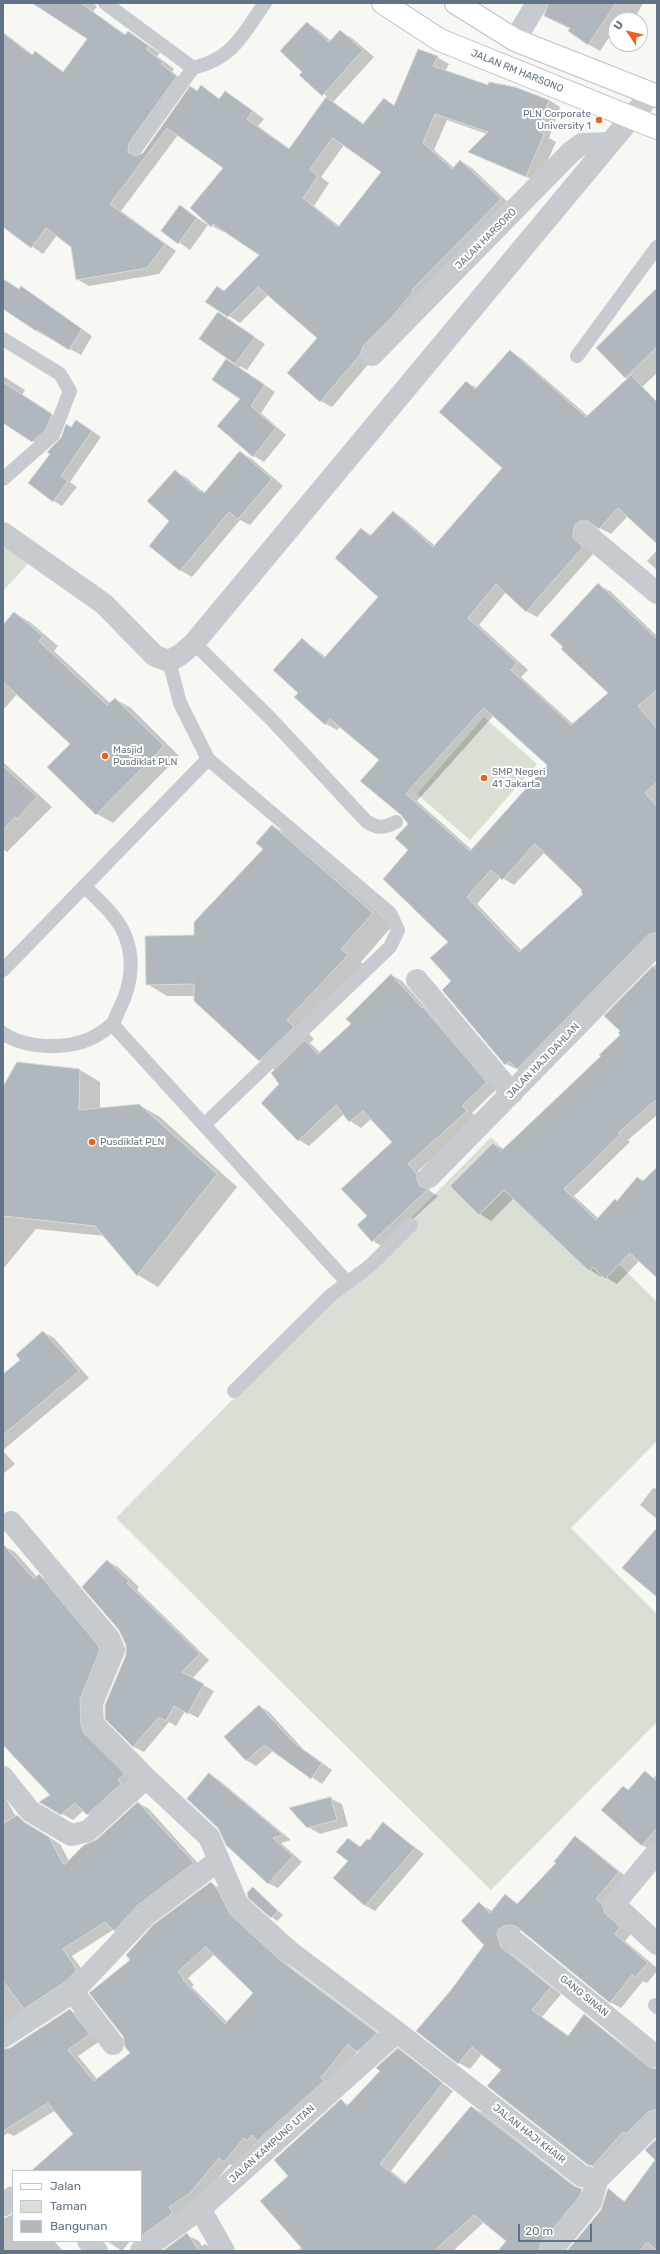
<!DOCTYPE html>
<html>
<head>
<meta charset="utf-8">
<style>
	body { margin:0 }
	#map { position:relative; width:660px; height:2254px; overflow:hidden; background:#f7f7f4; font-family:Rubik,sans-serif }
	canvas { display:block }
	.frame { position:absolute; inset:0; border:4px solid #647487; pointer-events:none }
	.legend { position:absolute; left:12px; top:2170px; width:130px; height:72px; box-sizing:border-box; background:#fff; border:1px solid #c1c7cf; margin:0; padding:5px 7px; list-style:none; font-size:12px; color:#647487 }
	.legend li { display:flex; align-items:center; gap:8px; height:20px }
	.legend b { width:20px; border:1px solid #c1c7cf }
	.north { position:absolute; left:608px; top:12px; width:40px; height:40px; box-sizing:border-box; background:#fff; border:1px solid #c1c7cf; border-radius:50%; rotate:305deg; font-size:11px; font-weight:700; line-height:16px; text-align:center; color:#647487 }
	.north::after { content:''; display:block; margin:auto; width:14px; height:18px; background:#ee611d; clip-path:polygon(50% 0,100% 100%,50% 72%,0 100%) }
	.scale { position:absolute; left:518px; top:2224px; width:74px; height:18px; box-sizing:border-box; border:2px solid #647487; border-top:0; padding-left:5px; font-size:12px; line-height:14px; white-space:nowrap; color:#647487; -webkit-text-stroke:3px #fff; paint-order:stroke }
</style>
</head>
<body>
<div id="map">
<canvas width="660" height="2254"></canvas>
<div class="frame"></div>
<ul class="legend">
<li><b style="height:5px;background:#fff"></b>Jalan</li>
<li><b style="height:11px;background:#d8e0d5"></b>Taman</li>
<li><b style="height:11px;background:#b0b7bd"></b>Bangunan</li>
</ul>
<div class="north">U</div>
<div class="scale">20 m</div>
</div>
<script>
const ctx = document.querySelector('canvas').getContext('2d');
ctx.lineJoin = 'round';
function fillPath(path, color) { ctx.fillStyle = color; ctx.fill(path, 'evenodd'); }
function trace(path, color, width, dash) { ctx.strokeStyle = color; ctx.lineWidth = width; ctx.lineCap = dash ? 'butt' : 'round'; ctx.setLineDash(dash || []); ctx.stroke(path); }
function label(font, color, halo, rows, align = 'center') {
  ctx.font = font + ' Rubik,sans-serif'; ctx.lineWidth = 4; ctx.setLineDash([]); ctx.textBaseline = 'middle'; ctx.strokeStyle = halo; ctx.fillStyle = color; for (const [text, x, y, turn = 0] of rows) {
    ctx.save(); ctx.translate(x, y); ctx.rotate((+turn || 0) * Math.PI / 180); ctx.textAlign = isNaN(turn) ? turn : align; if (halo) ctx.strokeText(text, 0, 0); ctx.fillText(text, 0, 0); ctx.restore();
  }
}
fillPath(new Path2D(`
	M3 538 35 556 3 591Z
	M484 717 537 764 470 840 417 794Z
	M491 1137 657 1302V1441L571 1528 657 1614V1722L491 1890 116 1518Z`), '#d8e0d5');
fillPath(new Path2D(`
	M49 3H92L97 6 93 12 126 35 128 32 160 53 157 56 174 69 172 72 188 84 140 150V155L144 154 201 87 220 99 225 92 237 99 264 119 258 126 290 149 327 97 304 72 307 23 318 30 331 41 340 31 352 38 374 57 333 102 364 124 384 99 396 106 437 57 449 64 445 71 489 86 549 100 560 107 549 138 556 142 538 182 470 151 487 134 447 120 434 150 454 168 461 161 472 168 512 206 371 361 332 407 321 401 319 338 268 295 240 323 207 302 217 287 225 291 261 255 225 231 223 232 212 226 191 208 225 168 178 135 121 211 176 251 159 274 89 286 77 279 72 246 57 235 43 254 3 226V32L33 55 35 53 64 72 88 39ZM344 145 382 172 339 226 314 206 329 183 321 177Z
	M550 3H643L634 20H616V27L600 51 588 44 570 29 545 16Z
	M180 207 208 225 190 250 162 231Z
	M3 285 32 294 92 336 81 355 36 331 3 308Z
	M657 290V373L642 387 625 377Z
	M218 313 265 344 247 370 240 366 239 367 275 392 261 413 286 435 264 462 254 456 242 399 227 360 235 363Z
	M510 351 521 358 588 416 657 411V543L628 516 611 534 598 527 587 531 593 554 537 617 526 611 506 592 479 625 528 670 521 677 573 724 609 693 598 585 610 591 657 636V944L529 1075 506 1064 443 990 453 981 449 942 409 850 410 824 380 760 340 727 337 730 326 724 300 693 302 639 326 657 380 597 362 530 372 535 393 512 404 519 435 546 504 468 466 382 477 388ZM494 715 549 765 472 850 417 801ZM545 852 584 890V894L522 951 477 904 501 877 514 885Z
	M3 376 25 390 22 395 63 422 44 448 3 422Z
	M85 426 101 437 70 482 77 487 62 506 54 501 60 442 71 428Z
	M240 452 252 459 283 486 250 525 240 520 192 577 180 570 175 471 187 478 205 494Z
	M657 550V570L647 561Z
	M15 613 31 623 58 646 54 651 111 704 115 699 131 708 179 756 113 823 97 814 71 744 17 694 5 708 3 707V627Z
	M3 762 52 807 7 852 3 849Z
	M273 826 293 838 393 925 361 962 367 968 307 1032 314 1039 310 1043 321 1053 352 1024 392 975 402 981 497 1089 472 1113 477 1118 418 1171 427 1181 430 1191 438 1196 383 1247 373 1241 368 1216 393 1142 371 1119 361 1128 350 1121 344 1114 309 1146 299 1140 276 1070 259 1060 195 996H167L147 984 195 936 264 849Z
	M657 963V1115L628 1140 630 1142 574 1196 599 1219 657 1168V1277L639 1261 617 1284 602 1275 601 1277 590 1270 514 1198 491 1221 480 1214 452 1186 493 1144 504 1150 602 1056 621 1035V1031L606 1016Z
	M80 1070 100 1082V1109L139 1105 160 1117 237 1187 158 1287 138 1275 105 1236 36 1229 3 1269V1089Z
	M43 1332 54 1338 89 1378 3 1450V1375L22 1360Z
	M3 1451 15 1464 3 1474Z
	M653 1488 657 1489V1519L640 1505Z
	M4 1546 15 1552 37 1577 39 1575 49 1581 109 1652 91 1705 135 1781 98 1821 83 1811 73 1820 41 1802 52 1795 3 1743Z
	M107 1561 118 1567 139 1587 137 1590 209 1660 192 1679 214 1691 198 1718 185 1711 176 1726 169 1722 144 1752 134 1747 106 1718V1705L128 1650 119 1629Z
	M260 1706 269 1712 304 1750 332 1770 322 1784 273 1751 256 1766 246 1760Z
	M645 1772 654 1778 657 1774V1847L653 1851 642 1845 623 1787 629 1791Z
	M209 1774 219 1780 291 1840 281 1843 302 1862 278 1888 268 1883Z
	M3 1793 16 1817 60 1844 69 1861 97 1841 138 1803 149 1809 204 1870 125 1936 113 1930 72 1956 87 1976 3 2039Z
	M330 1798 342 1804 348 1826 320 1834 308 1827Z
	M384 1824 424 1854 375 1911 366 1906 334 1878 349 1861V1839L361 1847 369 1841Z
	M575 1838 586 1844 629 1879 607 1907 631 1934 625 1941 657 1968V1971L647 1983 643 1981 621 2008 610 2002 522 1931H516L508 1942 512 1954 561 1994 542 2017 569 2036 584 2015 657 2070V2121L600 2171 588 2164 503 2070 482 2054 470 2069 459 2063 452 1990 485 1944 480 1904 492 1911 506 1896 519 1904 557 1863Z
	M211 1883 221 1889 240 1921 292 1968 387 2039 368 2057 358 2051 331 2085 258 2146 255 2144 235 2168 230 2164 200 2199 145 2246 136 2241H141V2171H36L75 2134 56 2110 14 2136 8 2133 3 2136V2051L10 2049 70 2010 81 2016 100 2041 78 2056 97 2079 131 2054 132 1960ZM215 1954 254 1993 228 2023 192 1987 194 1985 188 1978Z
	M253 1888 283 1915 277 1921 249 1897Z
	M398 2050 453 2091 391 2171 406 2183 471 2107 483 2113 580 2190 592 2196 552 2251H499L507 2241 484 2222 453 2251H298L302 2247 289 2176 341 2101 349 2105 381 2071Z
	M657 2139V2251H568L602 2210 608 2190 625 2201 657 2160 646 2150Z
	M13 2214V2241H54L63 2251H3V2219Z
	M187 2235 199 2241 202 2246 205 2244 217 2251H164Z
	M107 2241H130L122 2251Z`), '#0003');
const building = new Path2D(`
	M32 3H81L125 35 128 31 149 46 146 49 163 62 161 64 177 76 129 143 128 152 135 156 143 153 190 86 197 91 201 85 219 99 225 91 253 111 247 119 289 149 326 97 363 124 384 98 394 106 418 49 438 56 433 66 488 85 489 82 515 87 549 100 538 131 544 134 526 177 468 152 488 132 435 114 423 143 452 169 460 160 501 199 412 290 413 292 392 317 363 346 360 355 320 402 287 373 317 338 258 287 228 317 205 302 217 286 224 291 259 255 213 224 211 227 190 208 223 168 167 128 110 204 165 244 147 268 76 280 71 247 46 228 31 248 3 227V33L32 55 35 51 63 72 87 39ZM333 138 381 172 338 227 303 198 318 176 310 170Z
	M549 3H616L588 45 568 31 570 28 544 16Z
	M307 22 329 42 340 30 363 50 322 96 299 75 302 72 280 51Z
	M180 205 197 218 178 244 161 231Z
	M3 279 19 289 21 286 82 329 69 350 37 330 36 331 3 309Z
	M657 288V347L625 378 596 348Z
	M218 312 255 337 235 364 199 339Z
	M510 350 586 417 631 375 657 402V544L618 508 599 529 588 521H580L575 525 573 531V538L583 547 526 612 496 584 468 618 517 663 511 670 571 725 608 693 561 649 563 647 550 635 598 583 657 639V690L638 706 657 728V782L645 793 657 806V932L648 935 517 1069 509 1061 505 1065 442 990 451 981 430 958 448 942 383 879 408 850 395 838 408 824 401 815 360 781 379 760 330 719 325 725 294 697 298 693 273 670 302 638 324 658 378 597 335 558 361 528 370 536 393 511 433 547 502 468 439 412 466 381 475 389ZM484 708 547 765 470 851 406 794ZM535 844 582 890 581 892 583 894 519 952 467 897 491 870 502 880Z
	M226 359 265 385 251 406 276 428 253 457 217 426 240 399 212 380Z
	M3 382 52 414 46 430 32 442 3 423Z
	M76 420 92 431 61 476 68 481 53 502 28 483 50 454 47 452 61 438 66 424 71 427Z
	M240 451 272 479 238 519 229 512 180 571 149 546 169 521 147 501 175 470 200 492 202 490 204 493Z
	M14 612 43 636 39 641 107 705 115 698 164 746 96 815 47 767 70 744 3 682V625Z
	M3 766 37 797 17 819 15 817 3 830Z
	M272 825 373 913 341 949 348 955 287 1020 294 1027 259 1061 194 1001V984L146 985 145 936 194 935V922L263 849 256 843Z
	M653 966 657 970V1099L618 1133 620 1135 564 1189 596 1220 615 1199 617 1201 637 1177 643 1181 657 1167V1278L630 1253 605 1279 593 1267 589 1271 504 1190 479 1215 450 1186 493 1143 501 1151 601 1056 599 1055 620 1035 618 1033 620 1031 604 1016Z
	M391 974 422 1008 423 1007 487 1082 462 1106 467 1111 408 1164 417 1174V1180L420 1186 428 1189 372 1242 357 1225 367 1216 341 1189 392 1142 363 1111 349 1122 336 1105 298 1141 261 1103 279 1084 271 1073 305 1040 318 1054 351 1024 346 1019Z
	M17 1062 80 1069 79 1110 139 1104 217 1174 137 1276 95 1226 3 1216V1087Z
	M43 1331 79 1371 3 1435V1374L20 1360 16 1355Z
	M657 1528V1597L622 1568Z
	M3 1544 34 1579 39 1574 98 1645 100 1650 80 1699 81 1725 84 1733 125 1774 118 1780 121 1784 87 1815 75 1803 61 1815 39 1802 50 1795 3 1745Z
	M107 1560 129 1581 127 1583 200 1654 182 1672 204 1684 188 1714 174 1706 166 1721 159 1717 133 1747 105 1719V1705L126 1655V1645L119 1630 82 1587Z
	M259 1705 294 1743 322 1763 311 1779 264 1745 246 1761 224 1737Z
	M645 1771 657 1781V1828L642 1846 601 1810 623 1786 628 1790Z
	M209 1773 283 1835 273 1838 293 1856 268 1884 226 1845 218 1828 187 1799Z
	M331 1797 337 1820 307 1828 289 1808Z
	M138 1802 194 1863 137 1906 114 1931 105 1922 63 1949 77 1970 65 1982 24 2009 3 1981V1824L17 1815 24 1822 49 1837 64 1865 84 1845 96 1840Z
	M383 1822 415 1848 365 1906 333 1878 348 1861 336 1852 348 1838 360 1847 367 1839 369 1840Z
	M575 1836 619 1872 596 1899 602 1904 605 1913 620 1927 615 1934 648 1963 635 1977 632 1975 610 2003 517 1927 511 1925 504 1926 499 1929 497 1935 501 1947 551 1987 532 2010 568 2036 584 2014 649 2067 657 2069V2109L648 2112 626 2134 623 2132 593 2166 588 2165 487 2086 501 2070 472 2047 458 2064 416 2031 451 1990 484 1945 461 1921 479 1902 490 1913 505 1894 517 1904 556 1863 554 1862Z
	M211 1882 218 1890 230 1914 281 1961 377 2033 357 2052 348 2044 321 2078 324 2081 257 2141 252 2135 247 2141 244 2138 224 2162 219 2158 190 2193 169 2207 173 2213 141 2236V2171H31L73 2134 48 2103 3 2131V2049L10 2048 70 2009 90 2034 68 2050 94 2081 130 2053 125 2047 123 2036 89 1993 130 1960 126 1955 153 1925ZM206 1947 253 1993 225 2024 183 1980 184 1979 178 1972Z
	M253 1887 278 1911 271 1918 248 1898 247 1893Z
	M398 2048 443 2083 380 2164 405 2184 471 2106 574 2186 582 2189 580 2196 541 2243 539 2251H498L506 2241 474 2215 434 2251H304L260 2201 288 2176 274 2160 341 2099 347 2106 380 2071 376 2068Z
	M657 2139V2250L647 2242 640 2251H567L601 2210 608 2188 624 2202 655 2160 645 2150Z
	M187 2233 199 2251H163Z`);
fillPath(building, '#b0b7bd');
trace(building, '#d9d9d6', 1);
const secondary = new Path2D(`
	M383 3 440 40 657 128
	M456 3 515 40 657 96`);
trace(secondary, '#bbbfc4', 24);
trace(new Path2D(`
	M105 3 193 68C234 58 242 35 265 3
	M136 148 193 68
	M3 339 60 374 70 391 53 435 3 479
	M577 356 657 247
	M194 643 272 720 366 821C377 829 384 828 396 822
	M3 970 208 759 180 703 169 661
	M112 1024 347 1282
	M3 1033C15 1042 32 1045 46 1046 71 1047 92 1042 111 1025 115 1022 116 1016 118 1012 130 989 135 963 126 938 118 916 100 902 84 886
	M205 1124 390 947 398 930 390 913 208 759
	M234 1391 331 1295 371 1265 411 1225
	M655 2005 657 2007`), '#c7cace', 14);
trace(new Path2D(`
	M515 40 537 3
	M372 355 571 152 582 144 610 143
	M3 533 104 604 155 656 169 661 180 655 194 643 651 94
	M585 533 657 593
	M417 980 512 1093
	M429 1177 657 944
	M11 1522 109 1638 114 1650 92 1703 93 1724 146 1778 209 1837 238 1905 289 1951 397 2032 582 2176 597 2180 657 2121
	M3 1777 30 1811 71 1835 88 1831 146 1778
	M657 1852 614 1904 657 1944
	M509 1937 657 2057
	M73 1992 113 2044
	M3 2037 73 1992 145 1916 219 1860
	M3 2206 13 2197
	M200 2209 224 2251
	M88 2241 97 2251
	M141 2251 200 2209 397 2032
	M551 2251 591 2202 597 2180`), '#c7cace', 22);
trace(secondary, '#fff', 22);
for (const [x, y, r, color] of [
	[599,120,4,"#ee611d"],
	[105,756,4,"#ee611d"],
	[484,778,4,"#ee611d"],
	[92,1142,4,"#ee611d"]
]) { const dot = new Path2D(); dot.arc(x, y, r, 0, 2 * Math.PI); ctx.fillStyle = color; ctx.fill(dot); trace(dot, '#fff', 1.5); }
label('10px', '#647487', '#fff', [
	["JALAN RM HARSONO",517,71,22],
	["JALAN HARSORO",486,239,-45],
	["JALAN HAJI DAHLAN",543,1061,-46],
	["GANG SINAN",584,1996,39],
	["JALAN HAJI KHAIR",529,2134,38],
	["JALAN KAMPUNG UTAN",272,2144,-42]
]);
label('10px', '#647487', '#fff', [
	["PLN Corporate",591,114,"right"],
	["University 1",591,126,"right"],
	["Masjid",113,750],
	["Pusdiklat PLN",113,762],
	["SMP Negeri",492,772],
	["41 Jakarta",492,784],
	["Pusdiklat PLN",100,1142]
], 'left');
</script>
</body>
</html>
